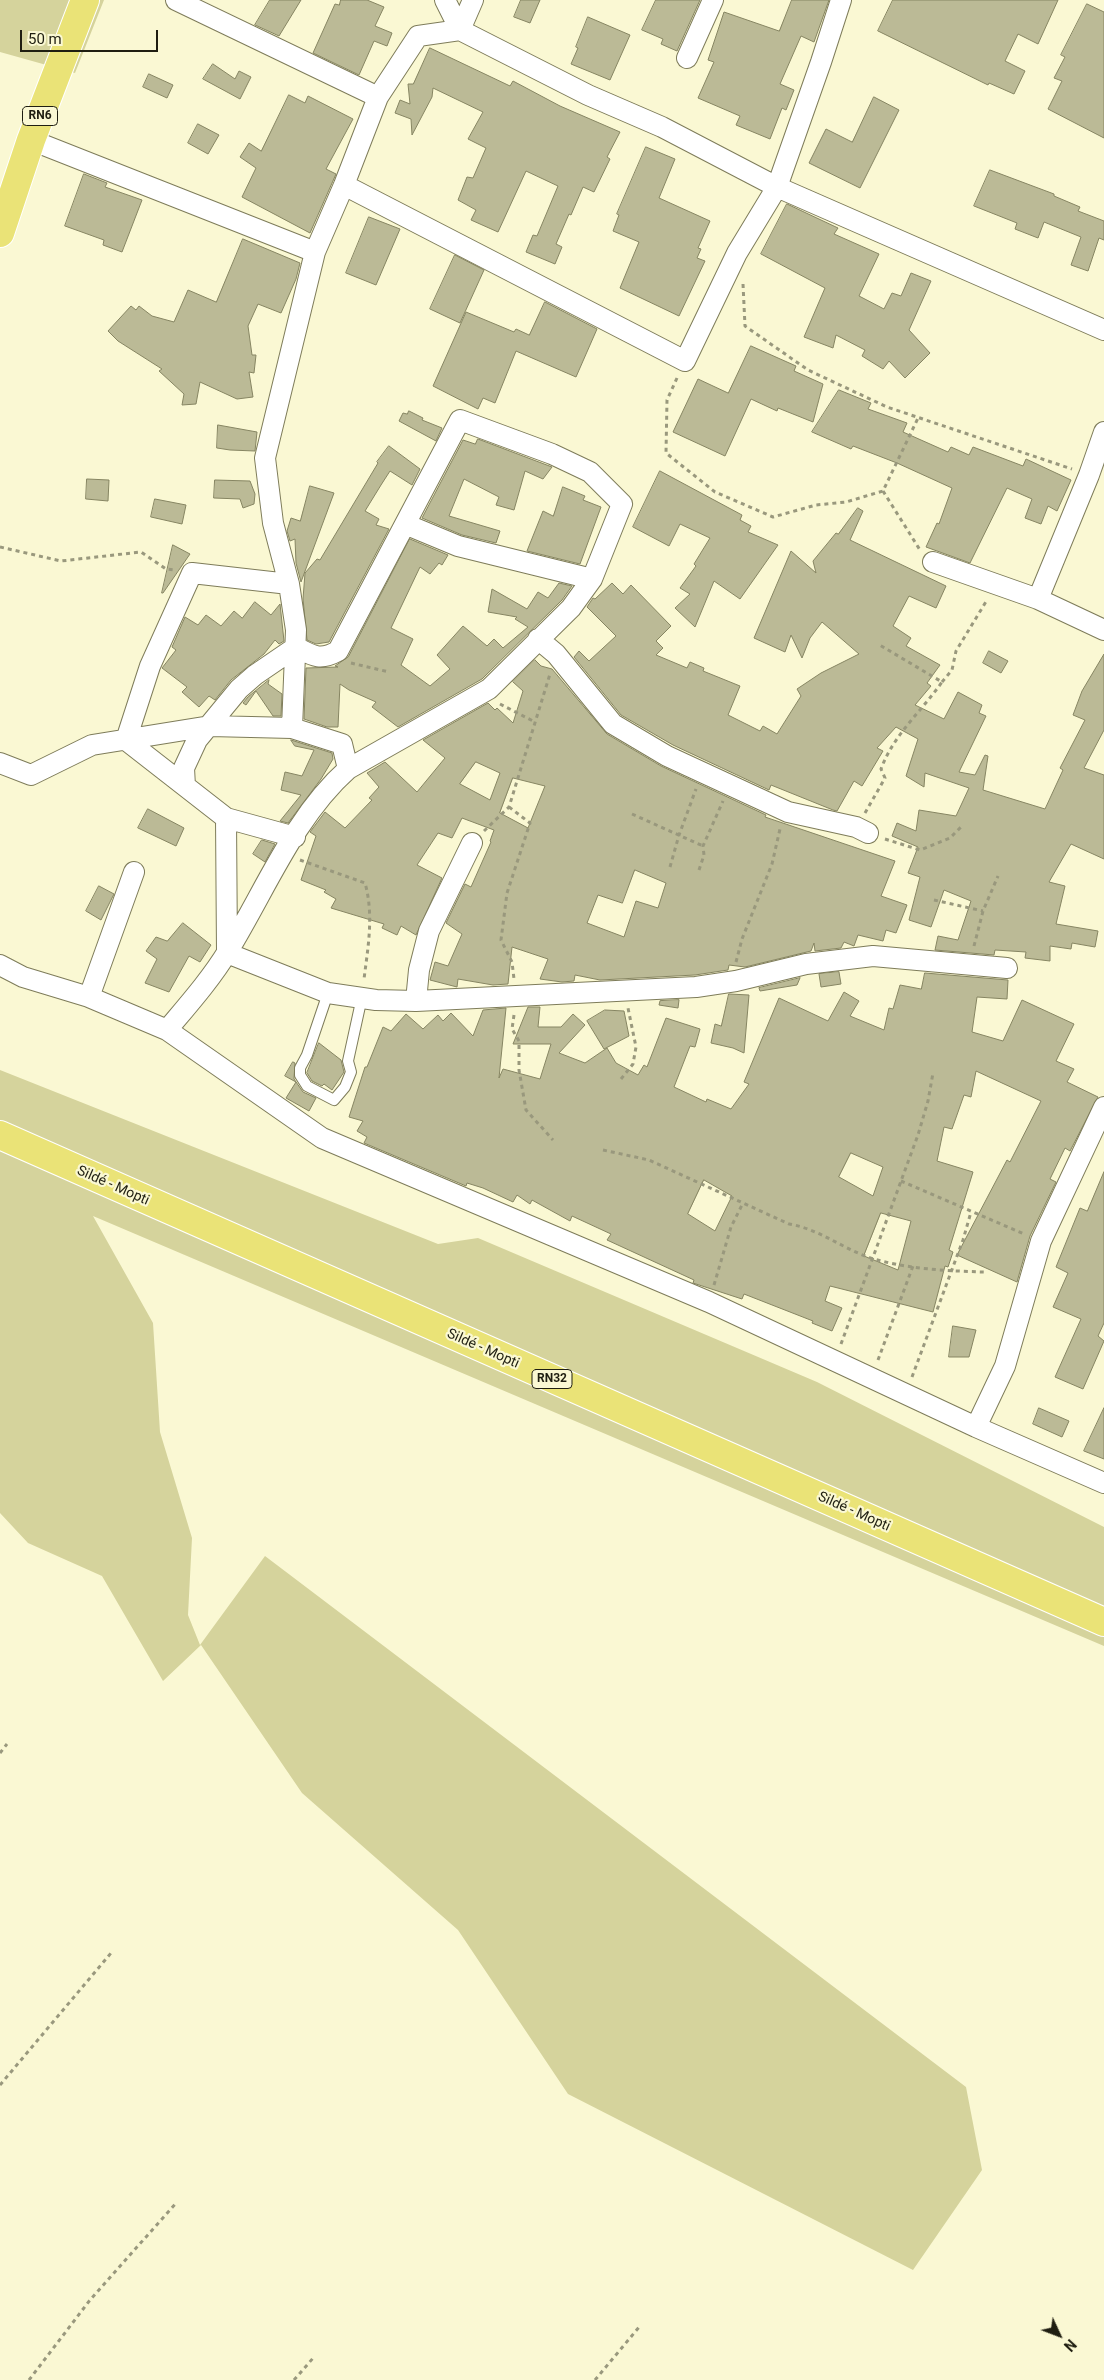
<!DOCTYPE html>
<html>
<head>
<meta charset="utf-8">
<style>
	body { margin:0 }
	#map { position:relative; width:1104px; height:2380px; overflow:hidden; background:#faf8d3; font-family:Roboto,sans-serif }
	canvas { display:block }
	.north { position:absolute; left:1034px; top:2310px; width:50px; height:50px; -webkit-text-stroke:4px #faf8d3; paint-order:stroke; rotate:133deg; font-size:14px; font-weight:700; line-height:20px; text-align:center; color:#1f1e11 }
	.north::after { content:''; display:block; margin:auto; width:18px; height:22px; background:#1f1e11; clip-path:polygon(50% 0,100% 100%,50% 72%,0 100%) }
	.scale { position:absolute; left:20px; top:30px; width:138px; height:22px; box-sizing:border-box; border:2px solid #1f1e11; border-top:0; padding-left:6px; font-size:15px; line-height:18px; white-space:nowrap; color:#1f1e11; -webkit-text-stroke:4px #faf8d3; paint-order:stroke }
</style>
</head>
<body>
<div id="map">
<canvas width="1104" height="2380"></canvas>
<div class="north">N</div>
<div class="scale">50 m</div>
</div>
<script>
const ctx = document.querySelector('canvas').getContext('2d');
ctx.lineJoin = 'round';
function fillPath(path, color) { ctx.fillStyle = color; ctx.fill(path, 'evenodd'); }
function trace(path, color, width, dash) { ctx.strokeStyle = color; ctx.lineWidth = width; ctx.lineCap = dash ? 'butt' : 'round'; ctx.setLineDash(dash || []); ctx.stroke(path); }
function label(font, color, halo, rows, align = 'center') {
  ctx.font = font + ' Roboto,sans-serif'; ctx.lineWidth = 4.5; ctx.setLineDash([]); ctx.textBaseline = 'middle'; ctx.strokeStyle = halo; ctx.fillStyle = color; for (const [text, x, y, turn = 0] of rows) {
    ctx.save(); ctx.translate(x, y); ctx.rotate((+turn || 0) * Math.PI / 180); ctx.textAlign = isNaN(turn) ? turn : align; if (halo) ctx.strokeText(text, 0, 0); ctx.fillText(text, 0, 0); ctx.restore();
  }
}
fillPath(new Path2D(`
	M0 0H104L75 73 0 52Z
	M0 1070 438 1244 478 1238 817 1382 1104 1527V1646L93 1216 153 1323 160 1432 192 1538 188 1615 200 1645 265 1556 966 2087 982 2170 913 2270 568 2094 458 1930 302 1793 201 1645 163 1681 102 1576 28 1543 0 1513Z`), '#d5d39c');
const building = new Path2D(`
	M270 0H301L279 36 255 25Z
	M341 0H367L384 7 375 26 392 33 387 46 374 41 359 75 313 53 335 4 339 5Z
	M521 0H540L530 23 514 17Z
	M656 0H700L677 51 661 44 663 39 642 30Z
	M792 0H829L814 42 801 36 780 84 794 90 786 110 782 108 770 139 736 125 740 116 698 98 714 62 708 60 724 12 779 31Z
	M893 0H1058L1038 44 1018 34 1005 61 1025 71 1014 94 989 83 988 85 878 31Z
	M1087 4 1104 12V138L1048 109 1062 81 1054 78 1065 57 1061 55Z
	M588 17 630 35 610 80 571 64 578 48 576 47Z
	M430 48 510 86 513 81 560 106 620 132 607 157 610 159 594 192 583 187 571 215 569 214 556 244 562 247 555 264 526 252 533 235 537 236 558 186 526 171 498 232 471 220 476 210 458 200 467 177 473 178 486 148 468 139 483 112 433 88 432 97 412 135 411 119 395 113 400 100 410 104 408 84H413Z
	M213 64 235 79 239 71 251 77 240 99 203 79Z
	M149 74 173 85 167 98 143 87Z
	M289 95 305 103 308 96 353 119 326 169 336 174 310 233 242 197 256 168 240 157 249 143 261 151Z
	M874 97 899 110 860 188 809 163 826 129 852 142Z
	M198 124 219 135 208 154 188 143Z
	M646 147 675 159 659 198 710 221 698 248 701 249 697 258 705 261 679 316 620 288 639 242 613 231 619 215 617 214Z
	M990 170 1054 194V196L1080 207 1078 211 1104 221V240L1099 238 1088 271 1071 265 1081 237 1044 222 1038 238 1015 229 1017 223 974 206Z
	M84 174 107 183 105 187 142 200 122 252 103 245 104 240 65 226Z
	M787 204 838 228 834 234 879 254 859 296 884 309 892 293 901 296 911 273 931 281 909 330 930 353 905 378 889 361 883 369 862 356 865 350 836 335 833 348 804 337 825 288 761 254Z
	M369 217 400 229 376 285 346 273Z
	M243 239 300 263 296 279 281 313 258 304 248 326 252 355H256L254 373 249 372 253 397 237 399 200 382 196 404 182 405 184 394 159 371 162 369 118 341 108 331 131 306 136 310 139 306 152 316 174 322 188 290 216 302Z
	M455 255 484 270 460 323 430 309Z
	M545 302 597 329 576 377 516 351 495 403 483 398 478 409 433 386 466 312 514 332 516 329 529 335Z
	M751 346 796 366 794 371 823 384 813 422 778 408 777 411 751 399 725 456 673 432 698 379 728 393Z
	M839 390 871 403 868 409 907 423 903 432 948 452 951 447 969 455 973 447 1023 466 1026 459 1071 480 1057 511 1048 506 1041 524 1025 518 1032 499 1007 488 970 563 926 547 937 523 939 524 952 488 897 463 853 446 851 449 812 432Z
	M409 411 423 418 422 420 442 428 436 441 399 421 403 413 407 414Z
	M218 425 257 432 255 451 230 450 217 448Z
	M478 439 552 467 543 479 525 471 514 510 496 505 499 497 464 479 449 516 500 531 496 543 462 535 422 518 463 440 475 444Z
	M389 446 420 469 412 485 390 471 381 485 365 511 379 519 376 525 389 529 329 642 316 644 307 640 303 599 305 573 317 559 320 560 378 463 377 462Z
	M660 471 742 515 740 520 751 526 748 532 778 545 740 599 714 581 695 627 675 608 690 594 680 588 696 566 694 564 710 538 680 524 669 546 633 527Z
	M87 479 109 480 108 501 86 499Z
	M215 480 250 481 255 494 254 504 243 508 240 499 214 498Z
	M310 486 334 493 301 582 296 563 295 539 290 541 287 531 291 518 300 521Z
	M563 487 585 496 583 500 601 507 580 564 527 551 543 511 553 516Z
	M155 499 186 505 182 524 151 517Z
	M858 508 863 511 850 540 946 586 936 608 909 596 893 626 911 638 906 646 940 665 927 683 931 686 915 705 944 719 958 692 982 705 979 713 986 716 959 772 975 775 985 755 988 756 983 790 1045 809 1063 770 1060 768 1085 720 1073 715 1082 691 1104 654V730L1084 768 1104 775V859L1071 844 1049 882 1065 886 1056 924 1098 931 1095 947 1072 943 1071 949 1050 946V961L1025 958 1026 952 995 950 994 955 935 950 938 936 958 940 971 901 944 890 931 927 909 920 920 877 908 873 918 847 892 836 897 823 916 831 919 810 956 816 969 788 925 773 924 787 906 776 918 739 896 727 877 748 883 751 862 786 854 781 837 811 833 810 771 785 769 790 673 745 621 715 574 657 579 651 589 661 616 636 587 607 593 598 595 599 612 583 623 594 631 585 671 626 656 641 663 648 656 655 687 668 690 662 704 668 703 671 740 686 728 715 760 731 763 726 777 734 801 696 797 689 821 673 859 654 822 622 810 638 802 658 791 635 785 652 754 638 791 551 816 573 813 561 836 533 838 534Z
	M410 539 448 555 442 565 439 563 430 574 420 567 391 628 413 639 401 665 430 686 450 669 437 655 463 626 487 646 494 639 503 648 528 627 515 619 517 617 488 612 492 589 527 609 538 592 548 598 559 583 572 586 562 600 482 679 398 727 372 707 376 702 349 690 340 684 338 727H327L304 719 306 668 338 667 335 666 348 657Z
	M173 545 190 554 163 593H162Z
	M255 602 271 615 280 604 284 641 279 644 275 640 264 654 231 680 215 700 209 696 199 707 182 692 187 687 162 668 176 650 172 647 185 617 198 625 206 615 221 626 234 611 242 618Z
	M989 651 1008 661 1001 673 983 663Z
	M535 660 541 666 552 669 607 734 661 766 766 815 765 817 895 861 881 896 907 905 896 933 886 930 883 941 858 935 854 946 844 942 841 948 815 951 814 943 811 951 745 967 729 965 728 970 695 975 600 980 575 975 574 981 562 982 540 979 548 959 512 947 508 984 493 985 458 979 457 987 430 980 435 962 448 966 462 934 446 923 465 884 471 887 491 842 490 841 494 830 462 818 452 838 438 833 417 865 442 878 416 935 401 926 397 935 382 928 384 924 331 908 336 899 324 892 326 890 301 880 316 836 310 832 325 812 345 828 372 800 369 798 379 787 367 773 385 762 417 792 445 758 423 740 488 703 495 710 497 708 513 723 523 691 513 682ZM476 762 500 773 490 800 460 784ZM513 778 545 786 528 828 500 813ZM635 870 666 883 658 908 636 901 624 937 587 923 598 895 622 903Z
	M269 680 268 684 282 694 281 716H273L256 691 246 705 243 703 248 697Z
	M291 740 332 753 333 759 321 779 288 823 280 821 301 795 281 790 285 772 302 776 314 750 295 746Z
	M148 809 184 828 176 846 138 828Z
	M262 840 275 844 265 862 253 854Z
	M99 886 114 894 101 920 86 911Z
	M183 923 211 945 200 962 189 956 169 992 145 983 157 959 146 951 156 937 167 941Z
	M839 972 841 984 821 987 819 974Z
	M925 973 1008 980 1007 999 977 997 972 1032 1003 1041 1022 1000 1074 1024 1056 1061 1074 1069 1067 1082 1098 1097 1070 1151 1065 1148 1050 1179 1056 1182 1030 1236 1017 1282 957 1255 1007 1160 1010 1162 1041 1101 976 1071 971 1097 964 1095 952 1129 944 1127 937 1161 973 1172 949 1250 953 1252 948 1267 945 1266 933 1312 830 1286 825 1301 842 1308 832 1331 812 1323 813 1321 744 1294 742 1299 693 1283 694 1280 607 1240 611 1234 572 1216 570 1221 532 1200 530 1204 517 1195 513 1202 483 1188 467 1183 466 1186 364 1143 367 1137 357 1131 363 1121 349 1117 365 1067H367L383 1027 391 1031 406 1014 423 1029 438 1015 443 1021 451 1013 473 1036 483 1010 506 1008 499 1078 503 1069 540 1079 551 1044H513L528 1007H540L538 1027H561L573 1014 585 1025 559 1053 585 1063 607 1048 616 1063 638 1075 644 1065 647 1067 666 1018 700 1029 695 1047 690 1046 674 1087 706 1102 707 1099 731 1109 749 1084 744 1082 779 998 828 1021 844 992 859 1001 850 1016 884 1030 889 1008 893 1009 900 985 921 989ZM851 1153 883 1167 873 1196 839 1177ZM704 1180 732 1196 715 1231 688 1214ZM881 1213 911 1221 898 1270 864 1256Z
	M800 978 797 985 760 991 759 988Z
	M729 994 749 995 744 1053 733 1048 711 1043 715 1024 721 1026Z
	M679 1000 678 1008 659 1005 660 1001Z
	M605 1010 624 1011 629 1036 604 1049 587 1021Z
	M319 1043 341 1060 344 1072 332 1090 324 1084 322 1086 312 1081 307 1073Z
	M293 1062 295 1063 294 1079 303 1092 316 1098 309 1111 286 1098 296 1082 285 1076Z
	M1104 1172V1323L1098 1336 1104 1341 1083 1389 1055 1377 1081 1319 1053 1307 1068 1273 1056 1267 1080 1208 1087 1211Z
	M953 1326 976 1330 969 1357H949Z
	M1039 1408 1069 1421 1062 1437 1033 1424Z
	M1104 1408V1459L1084 1451Z`);
fillPath(building, '#bbba96');
trace(building, '#868562', 1);
const lane = new Path2D(`
	M328 993 307 1055 300 1068V1075L307 1086 334 1100 345 1087 351 1072 348 1061 362 997`);
const street = new Path2D(`
	M176 0 378 97
	M445 0 460 30 588 95 662 127 777 187 1104 330
	M687 58 713 0
	M31 140 315 252
	M344 185 685 361 737 253 777 187 821 62 841 0
	M405 524 458 546 592 579
	M933 562 1038 599 1104 630
	M289 584 192 573 150 666 126 740 226 818 295 837
	M1038 599 1089 475 1104 432
	M538 639 556 654 613 724 667 756 788 812 856 827 868 833
	M292 728 296 630 289 584 273 523 265 458 315 252 344 185 378 97 418 36 460 30 473 0
	M0 763 31 775 92 745 210 726 292 728 342 744 348 769
	M226 818 227 953 328 993 376 1000 416 1001 696 987 736 981 806 964 873 956 1007 968
	M0 965 23 977 89 997 167 1030 322 1138 709 1302 976 1427 1104 1483
	M89 997 134 872
	M416 1001 419 970 429 931 472 843
	M167 1030C188 1005 211 979 228 951 265 891 294 817 348 769L489 689 571 608 592 579 622 504 590 472 552 454 460 420 338 651C320 661 313 656 296 647L255 675 239 689 197 740 184 768 185 786
	M976 1427 1005 1366 1041 1241 1104 1107`);
const primary = new Path2D(`
	M0 233 31 140 85 0
	M0 1135 1104 1622`);
trace(lane, '#7e7c5a', 12);
trace(street, '#7e7c5a', 22);
trace(primary, '#fff', 30);
trace(new Path2D(`
	M743 284 745 326 808 370 887 407 1072 469
	M677 378 667 400 666 453 715 492 773 517 816 505 846 502 883 491 919 416
	M883 491 920 550
	M0 547 61 561 141 552 166 569 175 570
	M351 663 389 672
	M942 682 952 670 956 651 987 600
	M500 704 535 722
	M509 807 530 823 507 893 501 940 512 962 514 979
	M865 813 885 778 881 769C894 734 921 712 942 682L878 644
	M632 814 703 846
	M484 831 509 807 550 674
	M885 839 920 850 950 838 963 825
	M300 860 365 883C374 915 368 947 364 979
	M670 867 679 835 696 789
	M699 870 704 855 703 846 723 801
	M934 900 983 911
	M974 946 983 911 998 876
	M736 962 742 939 772 864 780 829
	M514 1015 512 1029 519 1041V1070L526 1110 553 1140
	M621 1079 633 1064 636 1047 628 1008
	M603 1150 649 1160 789 1224C820 1229 844 1250 874 1259 908 1269 948 1271 984 1272
	M901 1181 1024 1234
	M714 1285 731 1227 743 1203
	M841 1344 918 1135 928 1101 933 1073
	M878 1360 913 1266
	M912 1377 963 1240 971 1212
	M0 1753 7 1744
	M0 2085 111 1953
	M29 2380 90 2300 177 2202
	M294 2380 314 2357
	M595 2380 640 2326`), '#99987d', 3, [4, 4]);
trace(lane, '#fff', 10);
trace(street, '#fff', 20);
trace(primary, '#eae377', 28);
for (const [x, y, w] of [
	[40,116,35],
	[552,1379,40]
]) { const box = new Path2D(); box.roundRect(x - w / 2, y - 9.5, w, 19, 4); ctx.fillStyle = '#faf8d3'; ctx.fill(box); trace(box, '#1f1e11', 1); }
label('bold 12px', '#1f1e11', null, [
	["RN6",40,116],
	["RN32",552,1379]
]);
label('14px', '#1f1e11', '#faf8d3', [
	["Sildé - Mopti",113,1186,24],
	["Sildé - Mopti",483,1349,24],
	["Sildé - Mopti",854,1512,24]
]);
</script>
</body>
</html>
